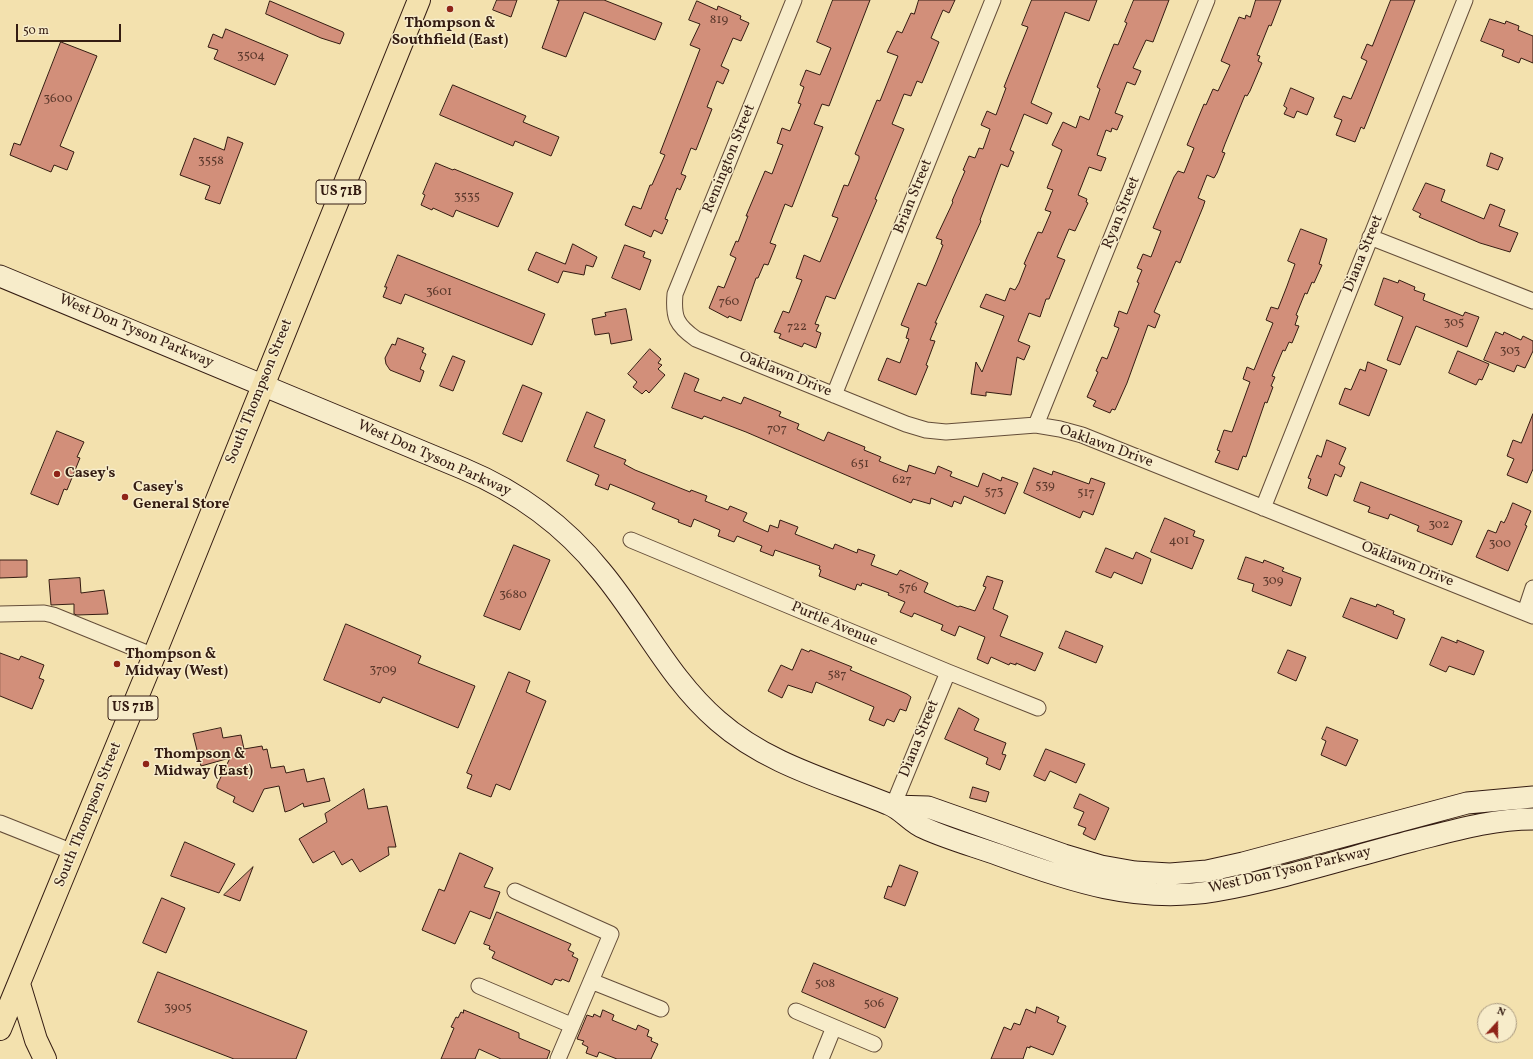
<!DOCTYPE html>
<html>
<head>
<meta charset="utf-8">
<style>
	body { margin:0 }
	#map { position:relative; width:1533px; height:1059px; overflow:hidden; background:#f3e1ae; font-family:Vollkorn,serif }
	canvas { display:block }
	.north { position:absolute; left:1477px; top:1003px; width:40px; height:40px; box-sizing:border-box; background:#f7ecca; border:1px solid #a99980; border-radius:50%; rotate:21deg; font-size:11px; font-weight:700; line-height:16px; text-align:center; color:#341c12 }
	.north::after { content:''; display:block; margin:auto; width:14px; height:18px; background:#8f2418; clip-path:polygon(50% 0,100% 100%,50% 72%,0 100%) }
	.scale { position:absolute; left:16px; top:24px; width:105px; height:18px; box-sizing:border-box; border:2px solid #341c12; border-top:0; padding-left:5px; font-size:12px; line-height:14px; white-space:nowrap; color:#341c12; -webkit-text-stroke:3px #f7ecca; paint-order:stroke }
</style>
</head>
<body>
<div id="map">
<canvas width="1533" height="1059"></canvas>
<div class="north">N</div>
<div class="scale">50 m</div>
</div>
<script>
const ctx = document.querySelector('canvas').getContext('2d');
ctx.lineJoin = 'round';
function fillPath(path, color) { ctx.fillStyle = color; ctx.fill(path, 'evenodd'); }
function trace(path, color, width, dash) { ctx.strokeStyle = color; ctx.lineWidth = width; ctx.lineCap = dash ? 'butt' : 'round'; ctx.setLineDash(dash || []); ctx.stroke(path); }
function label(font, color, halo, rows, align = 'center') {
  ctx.font = font + ' Vollkorn,serif'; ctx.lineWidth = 3; ctx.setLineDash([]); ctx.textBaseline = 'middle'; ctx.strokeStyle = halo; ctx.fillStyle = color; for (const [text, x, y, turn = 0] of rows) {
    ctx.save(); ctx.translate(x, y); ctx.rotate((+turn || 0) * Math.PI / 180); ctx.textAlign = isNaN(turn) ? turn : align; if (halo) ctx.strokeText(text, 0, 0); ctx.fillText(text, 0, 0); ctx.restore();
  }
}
const building = new Path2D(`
	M497 0H517L511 17 493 10Z
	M557 0H604L662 23 655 40 584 12 566 57 542 48 559 1Z
	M833 0H870L829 106 822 104 814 124 823 127 792 207 785 204 770 243 776 245 768 265 764 264 758 278H756L741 321 729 316 728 318 709 308 718 286 724 288 736 258 730 255 736 241 738 242 748 216H746L765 171 772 174 783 145 777 143 782 128 790 131 801 104 798 103 804 87 800 85 806 70 820 75 831 48 817 42Z
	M919 0H955L949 13 943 10 931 38 939 42 922 83 917 81 911 96 904 94 892 124 904 129 875 199 877 200 835 299 826 296 815 324 819 325 816 331 821 333 816 348 804 343 802 347 779 338 781 334 774 332 783 311 789 313 802 280 796 278 804 255 820 262 838 218 832 216 844 185 848 186 859 159V156L855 154 877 100 880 101 898 56 887 52 897 31 902 33 911 13 914 14Z
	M1032 0H1097L1089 21 1065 12 1031 103 1052 113 1047 124 1024 114 1010 150 1014 152 1008 167 1001 164 980 220 981 221 935 323H937L930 340 935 341 926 365 928 366 916 395 878 380 887 358 900 363 909 339 906 338 909 328 901 325 918 283 926 286 937 260 943 245 941 244 942 240 936 238 953 202 952 201 965 171 963 170 969 156 975 158 979 148 983 149 990 129 981 125 987 111 996 115 1006 88 1004 87 1028 27 1022 25Z
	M1134 0H1169L1153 42 1146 40 1133 68 1141 71 1135 85 1127 82 1115 113 1123 116 1117 130 1112 128 1111 132 1106 130 1097 155 1106 158 1101 171 1089 167 1078 195 1087 199 1086 202 1088 203 1075 231 1069 229 1057 257 1065 260 1049 299H1046L1040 317 1029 313 1018 341 1030 346 1024 360 1017 357 1011 395 986 392V396L971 394 976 362 982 372 1004 316 980 307 986 294 1005 301 1010 288 1015 290 1019 283 1026 265 1024 264 1038 232 1042 233 1051 212 1045 210 1053 190 1047 188 1062 150 1052 145 1063 122 1076 128 1080 116 1089 120 1100 89 1097 87 1114 44 1118 45 1127 23 1125 22Z
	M1256 0H1281L1271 26 1269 25 1257 55 1260 56 1258 61 1262 63 1250 91 1247 96 1245 95 1225 144 1222 152 1225 153 1217 173 1214 178 1207 175 1198 198 1205 201 1203 207 1180 263 1176 261 1154 312 1160 315 1155 328 1148 325 1127 383 1115 410 1112 409 1110 413 1093 406 1096 401 1087 397 1098 372 1096 371 1102 357 1107 359 1119 328 1114 326 1119 311 1127 314 1139 283 1137 282 1142 270 1137 268 1143 254 1151 257 1161 231 1153 228 1174 177 1178 171 1184 173 1194 148 1187 145 1204 104 1206 105 1213 89 1218 91 1230 65 1221 61 1239 17 1245 19 1246 15 1250 17Z
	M1391 0H1415L1364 129 1361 127 1355 142 1336 135 1342 120 1334 117 1343 96 1351 99 1367 61 1361 58 1367 44 1372 46Z
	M270 1 343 32 344 34 340 44 321 38 266 14Z
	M697 1 717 10 718 6 741 16 740 19 749 23 741 41 733 38 721 66 729 70 723 84 717 81 707 107 712 109 696 150 691 148 681 174 686 176 680 190 677 188 665 219 668 220 662 234 654 230 651 237 625 225 633 206 641 209 650 185H652L665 155 660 153 700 49 690 45 700 24 689 20Z
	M1490 19 1505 24 1506 21 1519 26 1518 30 1533 36V63L1521 58 1519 63 1502 56 1504 50 1481 41Z
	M226 29 288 55 275 85 214 59 218 50 208 47 213 34 222 38Z
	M61 42 97 56 60 146 74 152 67 170 54 165 51 172 10 155 14 143 20 145Z
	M453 85 526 116 523 122 559 137 551 156 515 141 513 146 440 115Z
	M1291 88 1314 98 1307 115 1297 111 1294 118 1284 114 1287 108 1284 106Z
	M228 137 243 143 220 204 205 199 210 186 180 175 194 138 224 150Z
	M1491 153 1503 158 1498 170 1487 166Z
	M436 163 453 170 454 169 513 193 498 227 456 210 453 217 433 208 432 210 421 205 425 195 423 194Z
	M1426 183 1445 190 1441 201 1484 219 1490 204 1505 210 1499 226 1518 233 1510 252 1480 243 1419 217 1421 214 1413 210Z
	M1301 229 1327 239 1319 264 1322 265 1314 283 1312 282 1307 294 1305 293 1296 315 1298 316 1295 325 1299 326 1292 343 1289 342 1285 351 1283 350 1272 376 1275 377 1271 386 1273 387 1267 403 1265 402 1246 457 1243 456 1238 470 1215 462 1220 451 1217 450 1224 430 1232 432 1250 382 1243 379 1247 367 1254 370 1262 350 1273 323 1266 320 1271 307 1278 309 1287 286 1295 264 1288 261Z
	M573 244 597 257 593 267 586 265 584 275 563 271 558 283 528 270 536 252 565 264Z
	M625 245 645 252 643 257 651 260 640 290 612 278Z
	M398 255 545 314 532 345 405 294 401 304 383 297 387 287H385Z
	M1384 278 1398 283 1399 280 1415 287 1414 290 1425 294 1423 300 1463 316 1465 312 1479 317 1467 347 1416 326 1400 365 1387 360 1403 317 1375 305Z
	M626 309 632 340 611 344 609 333 595 335 592 319 606 316 605 313Z
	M1496 332 1503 335 1504 332 1521 340 1523 336 1533 341V351L1525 368 1517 365 1514 372 1484 360Z
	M398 338 424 348 422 352 426 354 420 369 424 371 420 382 390 370 386 364 385 358 392 344 395 345Z
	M650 349 661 359 658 363 662 365 658 369 665 375 649 393 646 390 642 394 633 387 637 382 628 374Z
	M1458 351 1489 364 1482 380 1479 379 1476 385 1449 373Z
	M453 356 465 361 453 391 440 386Z
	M1368 362 1387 370 1369 416 1339 404 1345 388 1351 390 1360 369 1365 371Z
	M685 373 699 379 694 391 721 401 723 397 741 404 744 397 781 412 779 416 799 424 797 429 824 441 828 432 865 447 864 450 881 457 879 461 907 472 909 465 935 474 938 466 952 472 950 476 978 487 983 473 1001 481 1002 477 1018 483 1005 514 964 496 961 504 954 501 952 507 931 498 930 504 913 499 911 503 746 432 704 416 702 419 672 408Z
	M523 385 542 393 522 442 503 434Z
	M587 412 605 420 594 447 626 460 624 464 635 470 690 492 691 490 707 496 705 501 728 510 730 506 747 513 743 521 768 532 770 525 778 528 780 520 798 527 795 534 833 549 835 544 857 553 858 549 875 555 871 565 897 575 900 570 928 583 924 592 958 607 960 606 975 611 986 587 983 586 987 576 1003 581 993 609 1008 616 1000 636 1043 653 1035 671 1016 663V665L1010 663 1009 665 991 657 988 664 977 659 985 637 959 626 955 636 941 630 943 625 914 613 912 617 900 612 905 602 888 595 889 593 862 583 861 586 857 584 855 590 819 576 821 570 819 569 820 566 775 550 773 556 760 551 762 546 737 536 734 542 718 536 720 530 694 519 691 527 678 522 679 520 652 509 655 503 639 496 610 484 608 490 595 485 599 475 567 461Z
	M1533 414V469L1527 483 1507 475 1514 459 1507 456 1513 440 1521 443Z
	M57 431 84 442 77 457 80 458 67 490 64 489 58 505 31 494Z
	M1327 440 1346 448 1339 464 1345 467 1341 477 1335 474 1327 496 1308 488 1311 479 1308 478 1317 455 1321 457Z
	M1034 468 1052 475 1053 471 1089 484 1091 478 1105 483 1093 515 1083 511 1080 518 1024 493Z
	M1361 482 1462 521 1452 545 1417 531 1419 526 1390 514 1388 519 1368 512 1370 507 1354 501Z
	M1513 503 1531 511 1525 525 1527 526 1508 571 1476 557 1488 530 1496 533 1501 521 1504 523 1507 517Z
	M1165 518 1195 531 1193 536 1204 540 1192 569 1151 552Z
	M514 545 550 560 520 630 484 616Z
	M1106 548 1133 559 1136 552 1151 559 1142 584 1114 572 1111 578 1096 572Z
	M1246 557 1263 563 1264 560 1284 568 1282 571 1301 578 1291 606 1252 591 1254 584 1238 579Z
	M0 560H27V577L0 578Z
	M80 578 81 593 104 590 108 614 77 615 74 614V604L51 605 49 580Z
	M1351 598 1376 607 1377 604 1394 611 1393 614 1405 619 1397 639 1343 617Z
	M346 624 421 656 418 663 475 686 458 728 383 697 380 703 324 680Z
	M1066 631 1103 646 1096 663 1059 648Z
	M1442 637 1457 643V640L1484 651 1474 675 1449 666 1446 672 1430 665Z
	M802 649 809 652 810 650 852 667 850 670 907 694 911 697 906 711 900 709 894 722 887 719 884 726 869 720 874 707 816 682 812 693 788 685 782 698 768 691 781 665 792 670Z
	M1288 650 1306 657 1296 681 1278 673Z
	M0 653 19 660 21 656 44 665 39 678 44 680 32 709 0 696Z
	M509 672 530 681 526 692 546 701 510 790 496 784 491 797 467 788 472 775 467 773Z
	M959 708 979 719 974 730 1006 743 1002 754 1006 755 1000 770 986 764 988 758 945 739Z
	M1327 727 1358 740 1346 766 1321 755 1326 741 1322 739Z
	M221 728 223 738 241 735 244 749 262 746 263 750 267 749 271 768 284 766 286 773 304 769 307 782 324 778 330 801 304 807 303 803 291 810 285 812 279 786 264 789 253 812 233 802 235 797 217 788V785L230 758 201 766 193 734Z
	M1046 749 1085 764 1076 783 1050 771 1045 781 1034 776Z
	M973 787 989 792 986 802 970 798Z
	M364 789 368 809 387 806 396 847H388L389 855 360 872 352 859 342 865 334 851 313 863 299 839 327 822 325 814Z
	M1080 794 1109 808 1095 840 1083 834 1086 828 1078 825 1084 812 1074 808Z
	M185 842 235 864 219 893 171 876Z
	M460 853 493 868 484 887 500 892 490 919 470 911 455 944 422 930 439 889 444 891Z
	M900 865 918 872 905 906 884 898 888 886 891 887Z
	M253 867 240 901 224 895Z
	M162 898 185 908 166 953 143 943Z
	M497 912 571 944 568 950 574 953 572 956 578 959 569 982 562 979 561 981 555 979 552 985 492 958 495 952 489 949 490 946 484 944Z
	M814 963 898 998 885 1028 802 992Z
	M158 972 307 1031 296 1059H234L138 1022Z
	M1037 1007 1059 1017 1057 1022 1066 1026 1053 1055 1030 1046V1048L1027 1047 1023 1059H991L1004 1027 1011 1030 1014 1023 1020 1025 1026 1009 1035 1013Z
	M464 1010 519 1033V1038L550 1051 547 1059H501L479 1049 475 1059H441L454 1028 451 1027 456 1017 458 1018 461 1012 463 1013Z
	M603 1010 614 1015 612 1020 636 1030 638 1025 649 1030 647 1036 652 1038 651 1041 658 1044 651 1059H617L599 1052 597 1057 586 1053 588 1047 582 1044 584 1041 577 1039 587 1015 593 1017 594 1014 600 1017Z`);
fillPath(building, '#d28f7a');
trace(building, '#341c12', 1);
const street = new Path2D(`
	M794 0 675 294C673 317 676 325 696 339L906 424 926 430 946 432 1036 425 1060 429 1082 435 1533 616
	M1370 237 1533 301
	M834 395 993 0
	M1036 425 1207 0
	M1263 508 1465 0
	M631 540 948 672 1038 708
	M1525 612 1533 588
	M0 614 44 613 53 615 154 656
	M893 806 948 672
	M0 823 73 852
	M515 891 611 934 558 1059
	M591 981 661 1009
	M479 986 571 1025
	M796 1011 874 1044
	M821 1059 834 1027`);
const secondary = new Path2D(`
	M0 276 464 469C519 492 564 525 601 571 642 620 669 679 718 721 767 764 829 780 888 804 902 809 911 823 924 828 948 839 974 846 999 855 1070 881 1138 904 1215 891 1282 879 1347 858 1412 841 1452 831 1492 819 1533 819
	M893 806 928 807 1064 855 1101 866 1135 872 1170 874 1207 871 1243 863 1467 803 1533 797`);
const highway = new Path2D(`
	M19 984 36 1040 45 1059
	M0 1029 147 673 419 0`);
trace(street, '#644d39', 17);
trace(secondary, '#341c12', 23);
trace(highway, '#341c12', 24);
trace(street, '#f7ecca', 15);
trace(secondary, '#f7ecca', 21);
trace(highway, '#f3e1ae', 22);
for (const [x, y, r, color] of [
	[450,9,4,"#8f2418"],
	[57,474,4,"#8f2418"],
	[125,497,4,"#8f2418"],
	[117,664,4,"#8f2418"],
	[146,764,4,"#8f2418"]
]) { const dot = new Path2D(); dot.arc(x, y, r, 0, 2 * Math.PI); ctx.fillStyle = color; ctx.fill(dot); trace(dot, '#f7ecca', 1.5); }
label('13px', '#5c392c', null, [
	["819",719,21],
	["3504",251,57],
	["3600",58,100],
	["3558",211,162],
	["3535",467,198],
	["3601",439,293],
	["760",729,303],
	["305",1454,324],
	["722",797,328],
	["303",1510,352],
	["707",777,430],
	["651",860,465],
	["627",902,481],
	["539",1045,487],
	["573",994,493],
	["517",1086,494],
	["302",1439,526],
	["401",1179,542],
	["300",1500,545],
	["309",1273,582],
	["576",908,589],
	["3680",513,596],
	["3709",383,671],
	["587",837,676],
	["508",825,985],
	["506",874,1005],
	["3905",178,1009]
]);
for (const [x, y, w] of [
	[341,192,50],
	[133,708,50]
]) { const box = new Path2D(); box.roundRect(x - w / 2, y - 12, w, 24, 3); ctx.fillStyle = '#f7ecca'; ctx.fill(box); trace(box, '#341c12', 1); }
label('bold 14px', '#341c12', null, [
	["US 71B",341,192],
	["US 71B",133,708]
]);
label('bold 15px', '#341c12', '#f7ecca', [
	["Thompson &",450,24,"center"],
	["Southfield (East)",450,41,"center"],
	["Casey's",65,474],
	["Casey's",133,488],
	["General Store",133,505],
	["Thompson &",125,655],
	["Midway (West)",125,672],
	["Thompson &",154,755],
	["Midway (East)",154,772]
], 'left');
label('15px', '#341c12', '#f7ecca', [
	["Remington Street",730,159,-68],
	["Brian Street",914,197,-68],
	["Ryan Street",1122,213,-68],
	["Diana Street",1364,254,-68],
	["West Don Tyson Parkway",136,332,23],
	["Oaklawn Drive",785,375,22],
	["South Thompson Street",260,392,-68],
	["Oaklawn Drive",1106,447,20],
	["West Don Tyson Parkway",434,459,24],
	["Oaklawn Drive",1407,565,22],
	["Purtle Avenue",834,625,23],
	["Diana Street",920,739,-68],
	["South Thompson Street",89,815,-68],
	["West Don Tyson Parkway",1290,871,-13]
]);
</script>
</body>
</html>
